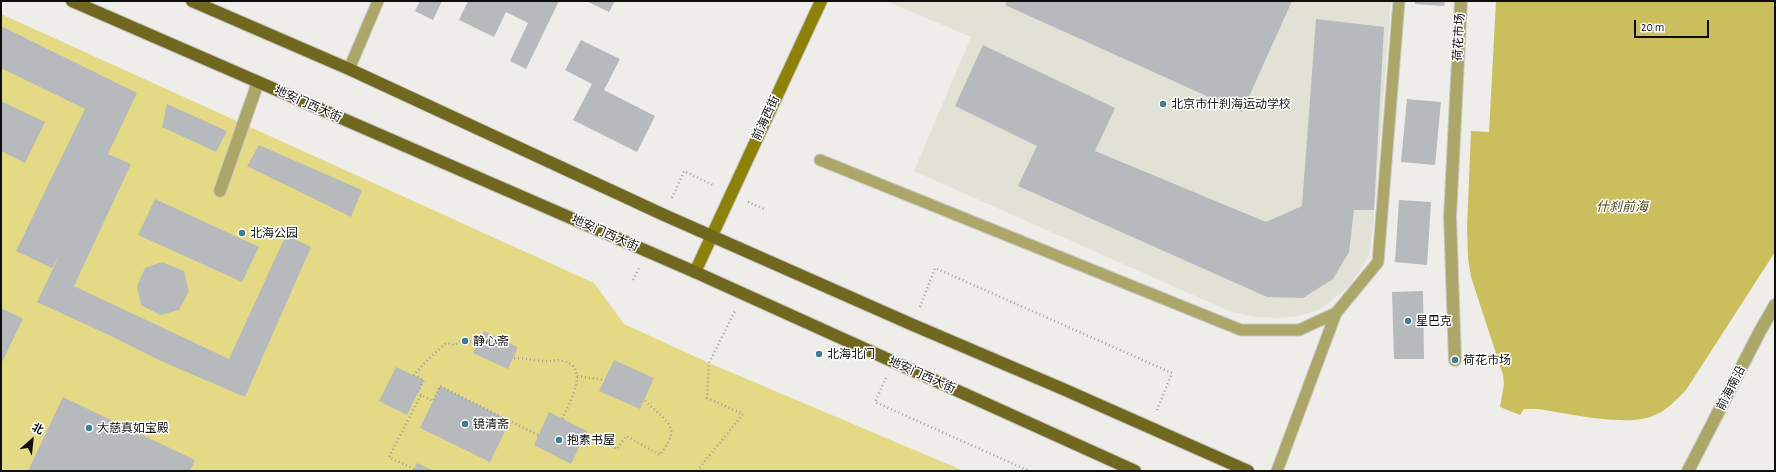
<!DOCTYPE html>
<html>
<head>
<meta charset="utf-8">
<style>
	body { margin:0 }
	#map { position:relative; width:1776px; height:472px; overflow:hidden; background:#eeedea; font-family:"Alegreya Sans","Noto Sans SC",sans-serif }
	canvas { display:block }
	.frame { position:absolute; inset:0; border:2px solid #0e0e0d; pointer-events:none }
	.north { position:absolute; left:12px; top:420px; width:40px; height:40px; -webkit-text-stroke:3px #fff; paint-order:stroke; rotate:27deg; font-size:11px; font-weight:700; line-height:16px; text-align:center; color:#0e0e0d }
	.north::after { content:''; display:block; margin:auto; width:14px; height:18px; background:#0e0e0d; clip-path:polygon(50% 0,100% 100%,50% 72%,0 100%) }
	.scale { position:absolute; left:1634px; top:20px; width:75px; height:18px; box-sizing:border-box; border:2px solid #0e0e0d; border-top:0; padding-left:5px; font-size:12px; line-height:14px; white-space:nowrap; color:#0e0e0d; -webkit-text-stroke:3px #fff; paint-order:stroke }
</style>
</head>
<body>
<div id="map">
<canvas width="1776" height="472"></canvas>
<div class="frame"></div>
<div class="north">北</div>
<div class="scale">20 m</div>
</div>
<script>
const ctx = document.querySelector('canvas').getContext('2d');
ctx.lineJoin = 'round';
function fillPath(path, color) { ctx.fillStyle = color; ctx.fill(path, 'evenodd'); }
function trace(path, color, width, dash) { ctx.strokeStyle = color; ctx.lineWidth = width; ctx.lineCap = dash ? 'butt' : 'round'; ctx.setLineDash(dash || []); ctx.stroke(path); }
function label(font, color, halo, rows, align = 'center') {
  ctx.font = font + ' "Alegreya Sans","Noto Sans SC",sans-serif'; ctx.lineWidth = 3; ctx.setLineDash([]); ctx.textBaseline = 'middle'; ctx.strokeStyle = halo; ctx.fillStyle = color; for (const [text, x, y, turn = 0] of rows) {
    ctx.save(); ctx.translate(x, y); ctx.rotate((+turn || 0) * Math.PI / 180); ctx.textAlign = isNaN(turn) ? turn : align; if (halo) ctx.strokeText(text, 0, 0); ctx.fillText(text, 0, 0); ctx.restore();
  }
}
fillPath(new Path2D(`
	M886 1H1391L1373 228 1369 254 1364 265 1349 286 1321 309 1299 316 1280 318 1256 317 1229 311 914 171 971 37Z`), '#e2e1d5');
fillPath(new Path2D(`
	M1 14 594 283 624 324 709 363 964 471H1Z`), '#e4da85');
fillPath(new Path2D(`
	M1496 1H1775V252L1686 390C1676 400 1667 410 1655 415 1629 428 1567 413 1537 409H1524L1520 415 1500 407 1504 384 1503 375 1471 277 1468 258 1467 227 1471 131 1489 132Z`), '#cbbf5d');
fillPath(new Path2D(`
	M420 1H442L433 20 415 11Z
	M468 1H559L526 69 510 61 528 23 506 12 494 37 459 20Z
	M586 1H615L609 12Z
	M1007 1H1292L1242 112 1005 5Z
	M1415 1H1445L1444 6 1415 4Z
	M1316 19 1384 27 1374 210H1354L1349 252 1333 279 1303 298 1267 297 1018 186 1037 146 955 106 983 45 1115 108 1095 151 1266 222 1302 206Z
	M1 26 137 93 108 154 131 164 74 286 229 359 286 235 311 247 245 397 161 361 111 336 37 302 60 254 52 268 16 251 85 109 1 68Z
	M581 40 620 59 604 90 655 116 637 152 573 120 592 84 565 70Z
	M1407 99 1441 102 1435 165 1401 162Z
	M1 101 45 122 25 163 1 151Z
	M167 104 227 131 216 152 162 127Z
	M259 145 362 190 351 217 247 166Z
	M155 199 259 247 242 282 138 235Z
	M1399 200 1431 202 1427 265 1395 262Z
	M162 262 184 271 189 291 179 310 160 315 141 305 137 286 145 268Z
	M1423 291 1424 359H1394L1392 292Z
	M1 308 23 319 1 364Z
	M484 331 518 347 508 369 473 353Z
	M614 360 654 378 640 409 599 391Z
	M396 367 424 380 407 415 379 401Z
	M440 386 510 421 490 462 420 428Z
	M63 397 195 460 190 471H28Z
	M549 412 587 431 571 464 534 445Z
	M417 463 434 471H413Z`), '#b6babc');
const lane = new Path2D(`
	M349 69 378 1
	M820 160 1241 330H1299L1336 313 1378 262 1399 1
	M1277 471 1336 313`);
const street = new Path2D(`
	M220 191 258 82
	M1455 360 1450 217 1461 1
	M1688 471 1759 333 1775 305`);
const secondary = new Path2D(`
	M695 272 821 1`);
const primary = new Path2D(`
	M72 1 695 272 1135 471
	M192 1 349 69 664 215 913 325 1063 389 1248 471`);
trace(lane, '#cac9c7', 13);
trace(street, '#cac9c7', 14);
trace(secondary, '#cac9c7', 14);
trace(primary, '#cac9c7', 14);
trace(new Path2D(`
	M672 198 684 171 715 186
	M748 202 764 209
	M633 280 639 268
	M920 307 935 268 1172 373 1157 410
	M514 358C523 358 532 360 541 361 549 362 556 359 563 361 591 367 569 404 562 419
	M577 376 604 380
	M886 378 875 402 1029 471
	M421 395 418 392 424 380 414 375C417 371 443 344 446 344 449 343 453 345 455 345L463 339 478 344
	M586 433 617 449 626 436 660 455C664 449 669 442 671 435 674 422 652 409 644 400
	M414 469 389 457 421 395 433 401 440 386 538 435
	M697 471 743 414 707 398 709 363 735 311`), '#9f9e9c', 2.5, [1, 3]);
trace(lane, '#ada669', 11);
trace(street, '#ada669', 12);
trace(secondary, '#8e810a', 12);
trace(primary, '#71681f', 12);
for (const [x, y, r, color] of [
	[1163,104,4,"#407d94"],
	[242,233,4,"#407d94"],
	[1408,321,4,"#407d94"],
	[465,341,4,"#407d94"],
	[819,354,4,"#407d94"],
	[1455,360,4,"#407d94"],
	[465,424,4,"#407d94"],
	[89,428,4,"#407d94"],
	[559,440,4,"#407d94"]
]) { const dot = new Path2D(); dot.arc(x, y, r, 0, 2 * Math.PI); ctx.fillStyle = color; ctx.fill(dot); trace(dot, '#fff', 1.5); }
label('12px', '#0e0e0d', '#fff', [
	["荷花市场",1459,37,-87],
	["地安门西大街",308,104,24],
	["前海西街",766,118,-65],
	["地安门西大街",605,233,24],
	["地安门西大街",922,375,24],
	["前海南沿",1731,388,-63]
]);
label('12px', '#0e0e0d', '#fff', [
	["北京市什刹海运动学校",1171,104],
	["北海公园",250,233],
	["星巴克",1416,321],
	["静心斋",473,341],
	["北海北门",827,354],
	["荷花市场",1463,360],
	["镜清斋",473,424],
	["大慈真如宝殿",97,428],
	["抱素书屋",567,440]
], 'left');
label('italic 13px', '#4a451b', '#fff', [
	["什刹前海",1622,207]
]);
</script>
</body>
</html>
